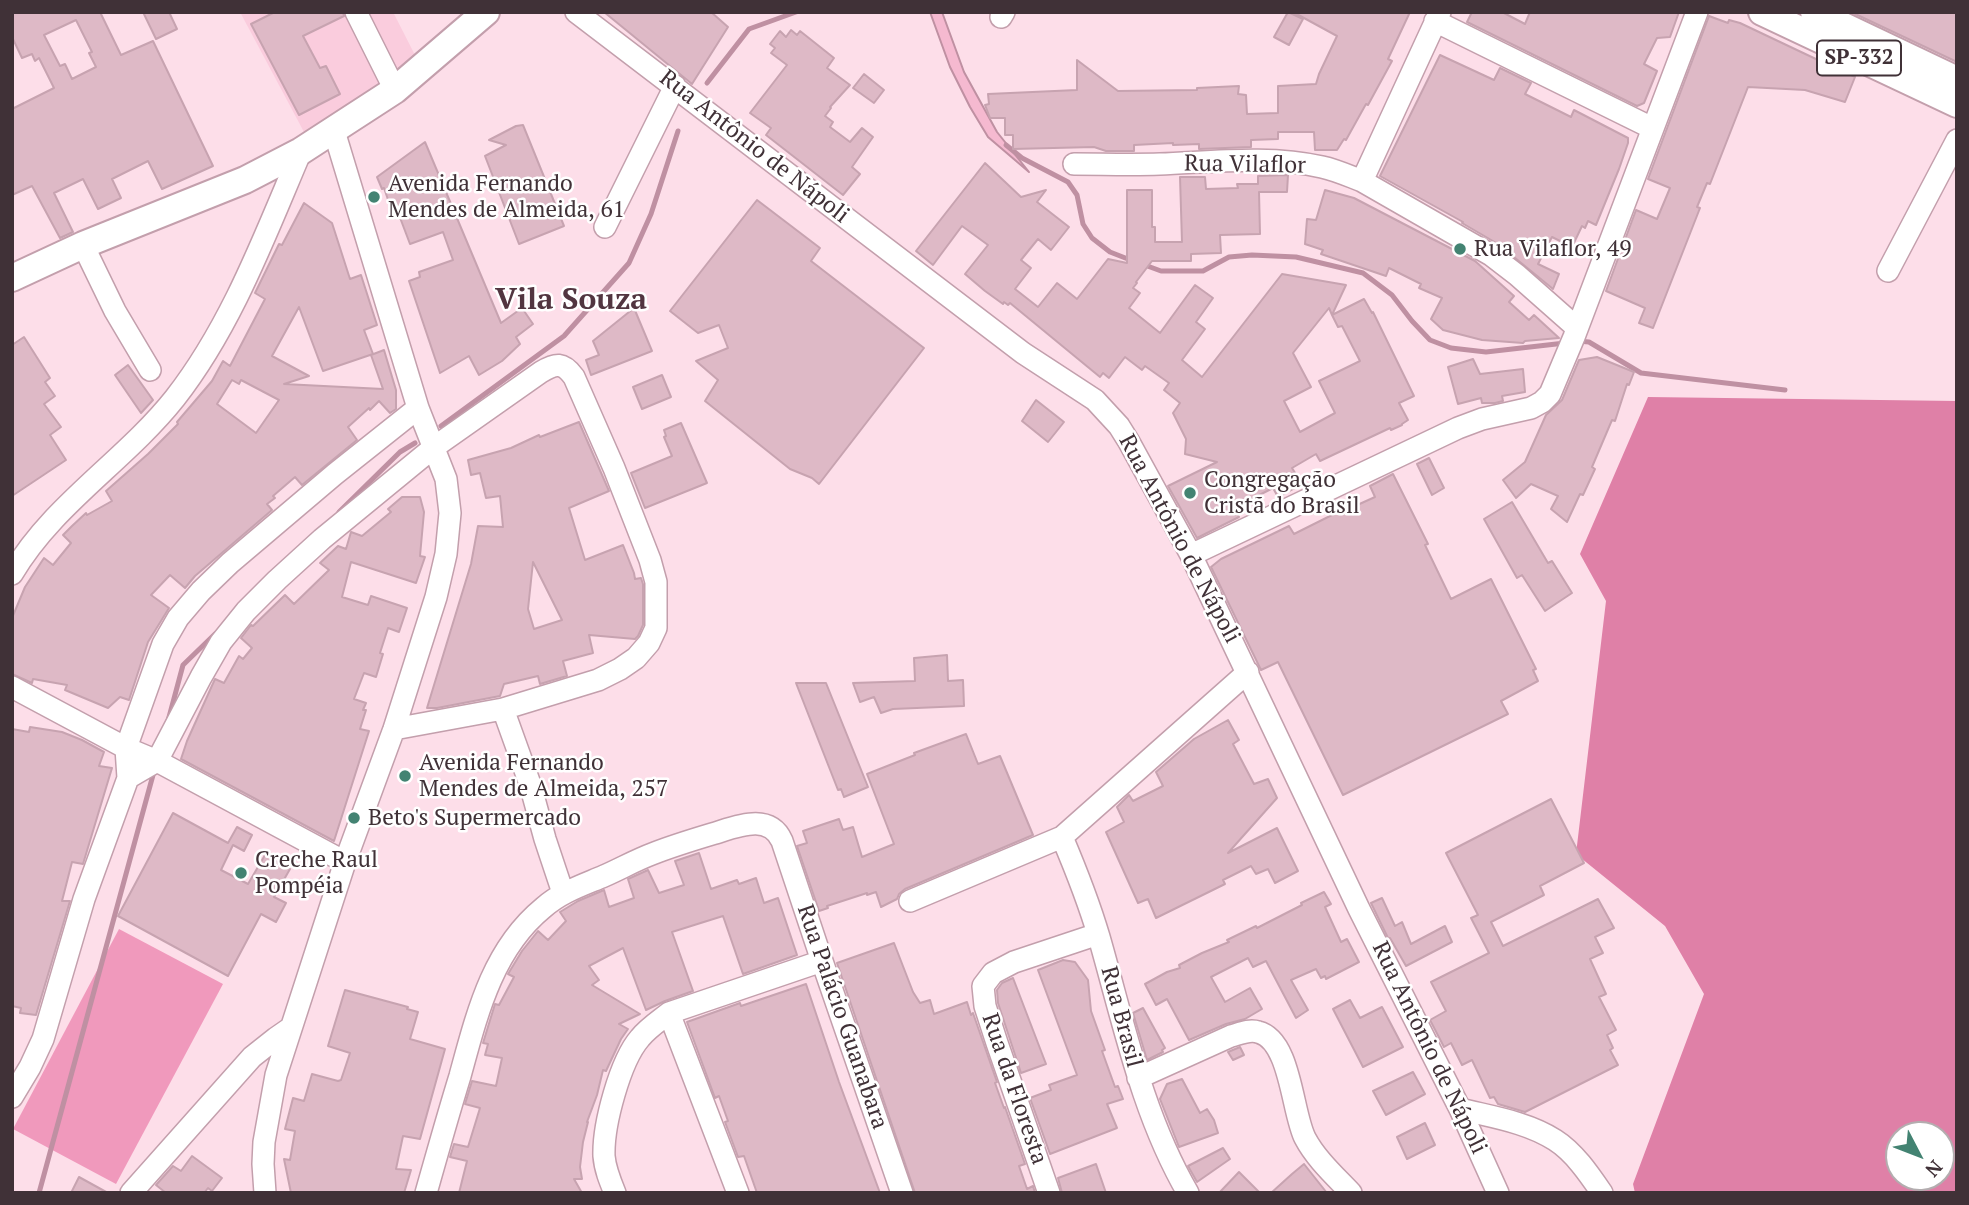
<!DOCTYPE html>
<html>
<head>
<meta charset="utf-8">
<style>
	body { margin:0 }
	#map { position:relative; width:1969px; height:1205px; overflow:hidden; background:#fddee9; font-family:"PT Serif",serif }
	canvas { display:block }
	.frame { position:absolute; inset:0; border:14px solid #403137; pointer-events:none }
	.north { position:absolute; left:1885px; top:1121px; width:70px; height:70px; box-sizing:border-box; background:#fff; border:2px solid #b3adaf; border-radius:50%; rotate:132deg; font-size:19px; font-weight:700; line-height:28px; text-align:center; color:#403137 }
	.north::after { content:''; display:block; margin:auto; width:24px; height:32px; background:#438372; clip-path:polygon(50% 0,100% 100%,50% 72%,0 100%) }
</style>
</head>
<body>
<div id="map">
<canvas width="1969" height="1205"></canvas>
<div class="frame"></div>
<div class="north">N</div>
</div>
<script>
const ctx = document.querySelector('canvas').getContext('2d');
ctx.lineJoin = 'round';
function fillPath(path, color) { ctx.fillStyle = color; ctx.fill(path, 'evenodd'); }
function trace(path, color, width, dash) { ctx.strokeStyle = color; ctx.lineWidth = width; ctx.lineCap = dash ? 'butt' : 'round'; ctx.setLineDash(dash || []); ctx.stroke(path); }
function label(font, color, halo, rows, align = 'center') {
  ctx.font = font + ' "PT Serif",serif'; ctx.lineWidth = 5; ctx.setLineDash([]); ctx.textBaseline = 'middle'; ctx.strokeStyle = halo; ctx.fillStyle = color; for (const [text, x, y, turn = 0] of rows) {
    ctx.save(); ctx.translate(x, y); ctx.rotate((+turn || 0) * Math.PI / 180); ctx.textAlign = isNaN(turn) ? turn : align; if (halo) ctx.strokeText(text, 0, 0); ctx.fillText(text, 0, 0); ctx.restore();
  }
}
fillPath(new Path2D(`
	M240 12H393L416 57 364 95 304 132Z`), '#faccdd');
fillPath(new Path2D(`
	M119 929 223 984 116 1184 13 1129Z`), '#f099bc');
fillPath(new Path2D(`
	M1648 397 1957 401V1193H1635L1633 1184 1704 994 1665 926 1576 854 1606 601 1580 554ZM1899 1135H1941V1177H1899Z`), '#df80a7');
const water = new Path2D(`
	M930 12H942L964 72 997 132 1029 172 988 137 970 107 950 67Z`);
fillPath(water, '#f5b9d0');
trace(water, '#bf90a2', 2);
trace(new Path2D(`
	M707 83 749 29 796 12
	M1006 145 1022 158 1068 182 1077 195 1083 224 1092 238 1110 252 1133 261
	M1142 264 1161 271H1203L1229 257 1252 255 1296 257 1363 273 1392 295 1412 321 1430 340 1451 348 1486 352 1565 343
	M1578 341 1589 342 1641 373 1785 390
	M441 426 564 336 629 263 651 214 678 131
	M339 512 400 452 415 443
	M168 721 183 665 215 634
	M39 1193 153 775`), '#bf90a2', 5);
const building = new Path2D(`
	M12 12H100L121 55 153 41 213 166 162 189 148 161 112 179 121 198 98 209 83 179 54 193 73 232 60 238 32 186 12 195V109L54 88 39 58 35 61 32 54 22 58 12 37ZM76 20 92 52 89 53 96 67 72 79 65 64 60 66 44 35Z
	M143 12H169L177 29 156 39Z
	M275 12H343L344 16 303 36 320 68 326 66 340 94 299 115 251 24Z
	M604 12H711L728 27 692 84Z
	M1288 12 1303 19 1289 45 1274 37Z
	M1293 12H1410L1388 59 1392 61 1368 105 1366 104 1346 140 1344 139 1337 150H1315L1314 132H1278V139L1251 140V147L1199 149V144L1173 145V143L1134 145V151H1106L1094 147 1013 149V135H1005V118H990L985 105 989 104 988 94 1077 90V60L1118 91 1197 90V88L1239 86 1238 94 1246 95 1247 114 1278 113V86L1316 84 1319 74 1337 36Z
	M1472 12H1502L1525 24 1530 12H1679L1670 37 1657 38 1644 64 1657 71 1644 103 1637 106 1467 22Z
	M1851 12H1957V62Z
	M1709 16 1728 23 1729 20 1740 23 1818 60 1819 59 1855 77 1845 102 1805 90 1748 87 1710 184 1707 183 1697 207 1700 208 1653 328 1639 323 1645 308 1606 291 1636 210 1657 219 1670 188 1648 179Z
	M791 30 797 35 800 31 834 58 827 68 850 85 830 107 831 108 825 116 833 122 830 127 850 142 862 128 873 137 852 167 860 174 843 195 766 135 771 128 750 113 787 65 771 53 775 48 770 44 780 31 786 37Z
	M1440 55 1494 80 1500 68 1531 83 1525 94 1571 117 1574 110 1628 138V143L1619 169 1596 225 1588 221 1585 228 1582 226 1572 247 1552 237 1538 264 1559 274 1553 289 1498 244 1462 223 1463 222 1380 176Z
	M864 74 884 90 874 103 853 88Z
	M523 125 564 226 519 244 485 156 506 145 489 140 516 126Z
	M425 142 501 323 522 308 533 324 516 337 520 344 502 361 479 375 469 356 440 373 409 281 420 277 419 272 453 260 443 232 410 244 399 215 394 217 384 188 382 189 377 177Z
	M985 163 1021 197 1046 190 1037 202 1069 227 1051 250 1038 239 1021 260 1031 268 1015 289 1038 307 1057 283 1077 299 1108 259 1127 263V190H1152V227H1155V242H1182L1180 177H1205L1206 189 1238 188 1237 184H1258V176L1288 175 1287 192H1259L1260 234 1220 235 1221 253 1191 254V261H1152L1136 282 1137 283 1133 288 1140 293 1129 308 1160 333 1195 285 1213 298 1196 322 1205 329 1182 360 1202 377 1282 274 1346 285 1332 315 1329 308 1293 353 1311 387 1284 401 1300 432 1335 413 1319 381 1360 361 1342 326 1338 327 1332 315 1364 299 1372 313 1373 312 1414 396 1399 403 1408 420 1402 424V425L1391 430 1390 428 1320 461 1316 454 1292 468 1302 484 1278 497 1273 488 1234 508 1239 517 1197 538 1168 486 1217 462 1185 454 1186 439 1173 413 1180 403 1164 390 1169 383 1145 366 1142 370 1125 357 1109 378 1103 373 1100 377 1010 303 1008 305 1004 302 1003 304 985 291 965 274 988 245 962 226 933 265 916 251Z
	M1325 190 1354 198 1475 261 1514 296 1509 302 1529 320 1534 315 1559 338 1525 341 1523 343 1482 340 1443 330 1431 319 1442 298 1419 288 1421 284 1389 268 1386 276 1321 254 1323 250 1305 244 1307 219 1316 220Z
	M757 200 820 248 811 261 924 348 819 484 812 478 790 469 705 401 718 380 696 361 728 348 719 325 698 333 670 311Z
	M304 203 332 223 350 279 361 275 377 325 364 330 373 354 323 371 299 307 272 356 309 376 284 384 383 389 371 355 384 350 396 390V409L390 413 379 401 370 410 369 408 348 427 357 440 302 485 295 477 273 496 275 498 267 504 272 510 195 576 185 588 170 575 151 595 169 608 148 642 129 700 120 697 108 708 65 690 67 685 33 679 32 683 12 674V618L25 587 44 558 53 565 71 543 63 535 72 526 86 513 87 515 112 501 106 491 148 454 178 424 177 422 212 381 223 361 230 366 265 299 255 293 279 244 282 245ZM232 380 239 384 241 380 279 400 256 433 217 404Z
	M634 308 652 351 591 375 586 360 599 355 593 341Z
	M24 337 50 378 45 382 55 396 44 404 61 427 50 435 66 460 12 496V345Z
	M1597 357 1634 372 1629 385 1627 384 1615 421 1612 420 1592 467 1595 469 1583 495 1580 494 1567 522 1551 509 1558 496 1531 484 1516 498 1503 480 1525 462 1546 415 1562 400 1579 360Z
	M1473 359 1480 374 1523 369 1525 392 1502 396 1503 401 1495 403H1482L1481 398 1458 404 1448 367Z
	M128 365 153 400 141 413 115 375Z
	M662 375 671 397 642 409 633 387Z
	M1036 400 1064 422 1048 442 1022 421Z
	M579 422 609 491 569 508 585 560 623 545 634 573 635 579 641 578 643 584V625L638 636 635 639 589 635 593 653 563 661 567 676 540 684 538 676 504 684 500 696 437 708H427L471 564 478 526 503 527 500 496 486 498 480 473 471 475 468 460 511 448 539 435 540 437ZM533 562 562 620 534 629 528 609Z
	M681 423 707 483 645 508 631 473 672 456 664 437 666 436 664 430Z
	M1429 458 1444 488 1432 495 1417 464Z
	M1393 474 1428 544 1425 545 1451 599 1491 579 1536 669 1533 670 1538 681 1501 701 1508 714 1343 795 1278 662 1261 670 1211 567 1221 559 1289 526 1294 534 1344 509V511L1375 497 1370 486Z
	M402 497H420L424 512 420 556 425 557 416 583 351 562 342 597 368 605 371 596 407 608 399 632 388 628 380 653 383 654 376 677 364 673 354 699 366 703 363 710H366L360 729 369 731 334 841 181 759 187 741 215 679 224 683 239 656 243 659 252 648 241 638 251 625 253 626 285 595 294 604 329 570 320 563 338 546 346 549 351 532 362 536 391 512 388 509Z
	M1512 502 1548 563 1552 561 1572 593 1545 611 1522 575 1517 578 1484 519Z
	M947 655 948 681 963 680 964 706 893 709 881 713 874 697 860 702 853 683 915 681 914 658Z
	M796 683H826L868 787 844 797 841 789 838 790Z
	M1228 720 1239 740 1233 744 1254 784 1268 779 1277 798 1228 853 1277 828 1298 871 1275 883 1268 869 1256 874 1251 866 1223 880 1225 884 1156 918 1148 899 1138 903 1106 832 1124 822 1117 807 1129 795 1133 801 1163 786 1156 772 1194 739Z
	M30 727 62 732 82 740 104 752 99 766 112 768 83 864 72 862 62 901H70L36 1015 20 1013 21 1008 12 1006V729L29 732Z
	M966 734 978 764 1000 756 1033 835 905 889 899 894 897 899 881 907 876 892 867 895V893L827 906 828 908 819 911 797 846 807 843 803 831 839 819 843 830 853 827 862 857 894 844 867 774 915 755 914 753Z
	M1551 799 1584 863 1540 886 1544 895 1491 922 1503 946 1598 899 1614 928 1595 937 1603 953 1590 959 1606 994 1599 997 1616 1030 1607 1035 1613 1048 1610 1050 1618 1065 1525 1112 1498 1104 1494 1097 1490 1098 1472 1060 1462 1065 1451 1043 1444 1047 1430 1020 1446 1011 1431 982 1489 953 1471 918 1478 915 1446 853Z
	M173 813 228 843 237 827 252 835 244 851 233 845 221 870 248 884 265 855 290 869 274 897 286 903 276 922 261 914 228 976 118 916Z
	M699 853 711 889 737 880 739 884 756 878 764 903 778 898 797 955 743 974 723 916 672 932 693 991 665 1001 646 1010 623 948 589 966 599 980 592 985 640 1014 619 1024 628 1029 621 1039 606 1071 603 1070 597 1095 587 1122H588L583 1142 580 1167 582 1179H574L582 1193H459L467 1161 450 1157 454 1144 468 1147 480 1108 465 1104 472 1081 496 1086 502 1058 485 1055 488 1044 483 1043 495 1004 499 1005 514 977 508 974 522 951 538 931 548 940 566 921 560 912 578 901 604 890 609 907 634 898 628 879 648 870 659 893 684 885 675 861Z
	M1324 892 1331 904 1325 907 1341 942 1347 939 1359 962 1326 979 1325 976 1321 978 1316 969 1291 980 1308 1010 1296 1018 1266 961 1253 967 1248 958 1211 977 1225 1002 1250 988 1262 1009 1245 1019 1226 1024 1189 1040 1167 999 1156 1005 1145 984 1167 972 1180 968 1179 965 1202 953 1229 942 1227 940 1256 926 1257 928 1302 905 1301 903Z
	M1382 898 1395 926 1402 922 1411 944 1445 926 1452 942 1406 966 1390 938H1388L1371 903Z
	M894 943 913 992 920 1003 930 1000 934 1014 967 1002 971 1015 973 1013 997 1082 995 1083 1004 1108 1005 1107 1025 1164 1019 1166 1027 1189 1033 1186 1035 1193H915L837 963Z
	M1063 960 1075 962 1088 980 1091 1011 1105 1050 1102 1051 1115 1087 1118 1086 1123 1099 1107 1104 1117 1128 1050 1154 1030 1098 1051 1090 1049 1085 1077 1075 1038 970Z
	M1013 978 1046 1064 1021 1073 998 1003 997 990 1002 983Z
	M806 984 839 1082 880 1193H757L744 1156 738 1157 725 1122 728 1121 719 1096 715 1098 687 1022 740 1003 741 1006Z
	M345 990 408 1007 407 1009 418 1012 410 1039 445 1049 420 1139 403 1136 396 1169 411 1170 404 1193H291L284 1159 290 1160 295 1131 285 1129 293 1098 304 1101 312 1074 338 1081 341 1080 350 1053 328 1046Z
	M1350 1000 1360 1018 1382 1007 1403 1047 1363 1067 1333 1009Z
	M1143 1008 1165 1048 1162 1050 1163 1052 1147 1060 1133 1013Z
	M1240 1047 1244 1055 1233 1060 1228 1052Z
	M1413 1072 1425 1094 1386 1115 1373 1091Z
	M1182 1079 1200 1113 1207 1109 1214 1120 1218 1133 1179 1147 1160 1099 1167 1084Z
	M1425 1123 1435 1145 1407 1159 1397 1137Z
	M1223 1148 1230 1159 1197 1182 1188 1166Z
	M192 1156 222 1178 212 1191 208 1188 204 1193H166L156 1185 173 1166 181 1171Z
	M1096 1164 1106 1193H1062L1058 1178Z
	M1304 1164 1327 1193H1271L1292 1174Z
	M1239 1172 1260 1193H1219Z
	M79 1177 108 1193H71Z`);
fillPath(building, '#deb9c6');
trace(building, '#c7a3b0', 2);
const minor = new Path2D(`
	M356 12 395 90
	M576 12 1023 353 1095 400 1119 426 1129 442 1191 555 1359 909 1460 1109 1498 1193
	M1001 17 1004 12
	M1435 21 1652 128
	M1074 164C1102 164 1131 165 1160 164 1213 162 1270 155 1322 167 1336 170 1349 176 1362 181L1491 255 1517 275 1577 328
	M1362 181 1440 12
	M605 227 675 86
	M83 245 115 311 150 370
	M1888 271 1957 140
	M1191 555 1458 428 1482 419 1531 408 1542 402 1550 394 1574 337 1697 12
	M12 574C53 504 125 461 175 398 232 325 265 235 301 151
	M12 687 126 748 157 761 345 862
	M503 709 530 784 545 839 563 893
	M128 778 157 761 201 677 221 642 246 611 277 580 322 539 433 448 541 372C556 363 563 362 574 377L614 468 650 560 656 582V628L649 643 636 658 620 669 598 680 503 709 394 729
	M1062 837C1076 870 1089 903 1099 937 1124 1024 1142 1114 1188 1193
	M910 901 1062 837 1248 672
	M669 1013 738 1193
	M1138 1078 1231 1036C1239 1034 1249 1029 1258 1032 1291 1040 1292 1113 1305 1138 1316 1159 1335 1176 1351 1193
	M12 1097 30 1067 43 1039 84 899 128 778 126 748 163 644 178 618 201 591 230 563 335 474 418 408
	M1460 1109C1492 1117 1527 1122 1555 1140 1574 1152 1589 1174 1602 1193
	M131 1193 252 1057 276 1038 289 1029
	M265 1193 263 1164 264 1142 276 1075 345 862 394 729 436 597 446 554 450 513 446 479 418 408 334 131
	M426 1193C437 1154 448 1115 460 1076 477 1014 492 950 543 908 561 892 583 885 604 876 620 869 636 860 652 854 672 846 692 840 712 834 736 827 769 812 782 841L822 961 902 1193
	M615 1193C610 1181 605 1169 604 1156 603 1125 620 1061 640 1038 648 1028 659 1021 669 1013L822 961
	M1049 1193 997 1043 985 1006 983 986 993 973 1014 962 1098 934`);
const major = new Path2D(`
	M1762 12 1957 104
	M1814 12 1957 80
	M12 278 83 245 245 180 301 151 395 90 486 12`);
trace(minor, '#c39fac', 24);
trace(major, '#c39fac', 30);
trace(minor, '#fff', 21);
trace(major, '#fff', 26);
for (const [x, y, r, color] of [
	[374,197,7,"#438372"],
	[1460,249,7,"#438372"],
	[1190,493,7,"#438372"],
	[405,776,7,"#438372"],
	[354,818,7,"#438372"],
	[241,873,7,"#438372"]
]) { const dot = new Path2D(); dot.arc(x, y, r, 0, 2 * Math.PI); ctx.fillStyle = color; ctx.fill(dot); trace(dot, '#fff', 2.5); }
for (const [x, y, w] of [
	[1859,58,84]
]) { const box = new Path2D(); box.roundRect(x - w / 2, y - 17.5, w, 35, 5); ctx.fillStyle = '#fff'; ctx.fill(box); trace(box, '#403137', 2); }
label('bold 21px', '#403137', null, [
	["SP-332",1859,58]
]);
label('23px', '#403137', '#fff', [
	["Rua Antônio de Nápoli",754,147,38],
	["Rua Vilaflor",1245,165,1],
	["Rua Antônio de Nápoli",1179,539,62],
	["Rua Palácio Guanabara",842,1017,71],
	["Rua Brasil",1121,1017,75],
	["Rua Antônio de Nápoli",1429,1048,64],
	["Rua da Floresta",1014,1089,71]
]);
label('23px', '#403137', '#fff', [
	["Avenida Fernando",388,184],
	["Mendes de Almeida, 61",388,210],
	["Rua Vilaflor, 49",1474,249],
	["Congregação",1204,480],
	["Cristã do Brasil",1204,506],
	["Avenida Fernando",419,763],
	["Mendes de Almeida, 257",419,789],
	["Beto's Supermercado",368,818],
	["Creche Raul",255,860],
	["Pompéia",255,886]
], 'left');
label('bold 30px', '#523540', '#fff', [
	["Vila Souza",571,300]
]);
</script>
</body>
</html>
